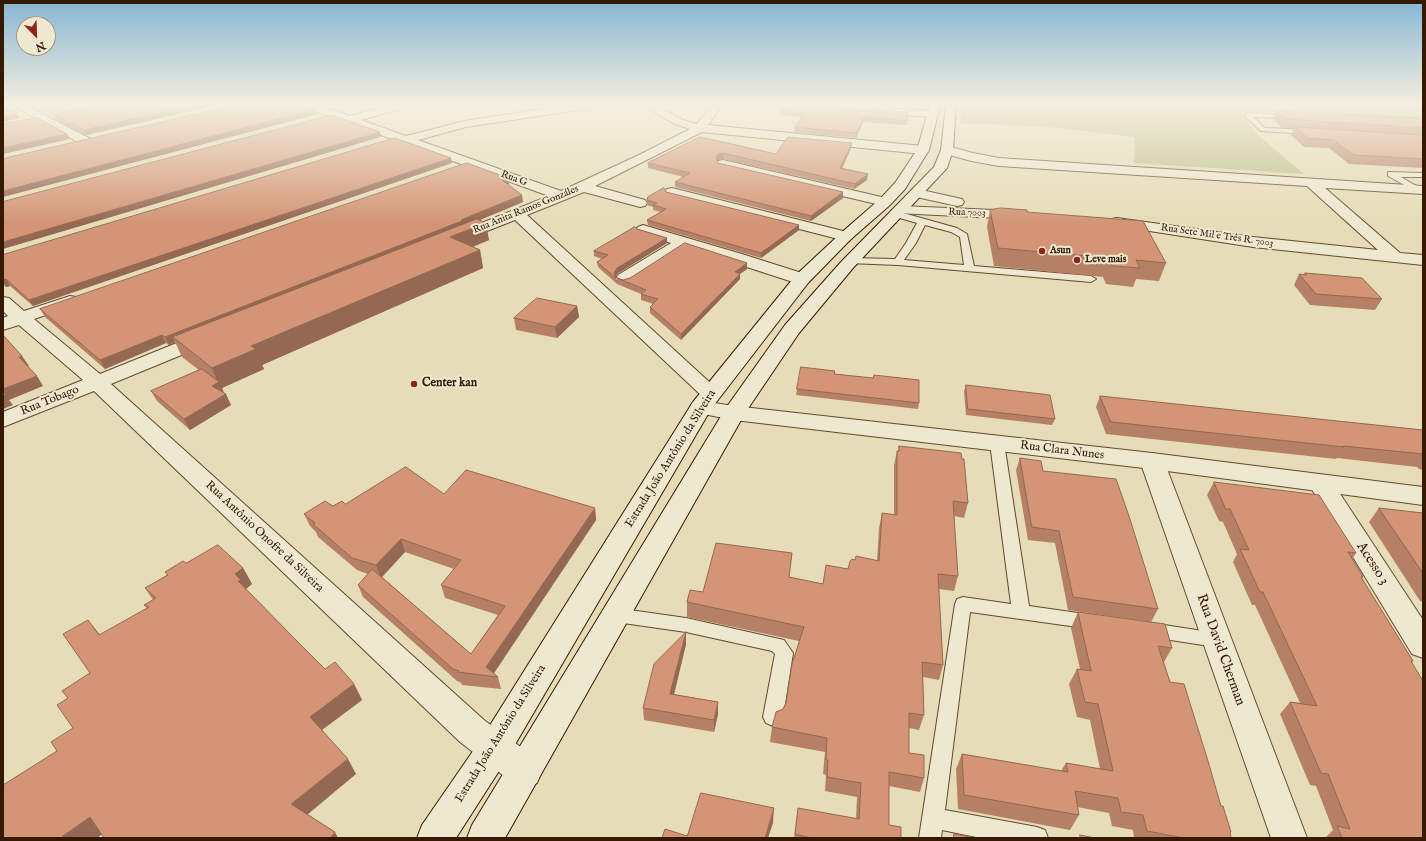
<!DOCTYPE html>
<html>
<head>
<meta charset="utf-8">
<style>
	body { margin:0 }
	#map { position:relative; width:1426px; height:841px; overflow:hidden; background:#e6dcb7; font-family:"IM FELL English",serif }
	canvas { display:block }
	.frame { position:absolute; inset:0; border:4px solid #361902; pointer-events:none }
	.north { position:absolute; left:16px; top:16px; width:40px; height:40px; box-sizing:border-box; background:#efe8d0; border:1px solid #a5957e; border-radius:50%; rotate:157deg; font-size:11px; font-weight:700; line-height:16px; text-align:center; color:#361902 }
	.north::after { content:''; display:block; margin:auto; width:14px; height:18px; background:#8f2418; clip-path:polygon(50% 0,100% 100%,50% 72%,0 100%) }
</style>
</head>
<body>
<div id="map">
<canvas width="1426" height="841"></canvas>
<div class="frame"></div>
<div class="north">N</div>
</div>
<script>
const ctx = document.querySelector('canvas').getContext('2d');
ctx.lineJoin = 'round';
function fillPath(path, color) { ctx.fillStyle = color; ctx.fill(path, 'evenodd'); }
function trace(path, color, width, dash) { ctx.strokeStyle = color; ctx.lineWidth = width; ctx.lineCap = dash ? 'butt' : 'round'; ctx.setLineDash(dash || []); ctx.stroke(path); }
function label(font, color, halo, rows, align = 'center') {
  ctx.font = font + ' "IM FELL English",serif'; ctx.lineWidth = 4; ctx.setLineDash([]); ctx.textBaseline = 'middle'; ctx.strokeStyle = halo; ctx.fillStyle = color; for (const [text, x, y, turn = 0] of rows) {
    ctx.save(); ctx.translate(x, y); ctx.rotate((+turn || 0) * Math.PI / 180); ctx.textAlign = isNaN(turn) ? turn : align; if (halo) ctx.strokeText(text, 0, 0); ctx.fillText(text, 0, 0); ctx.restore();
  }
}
fillPath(new Path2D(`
	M29 105H117L55 118Z
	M962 105H1423V117L1240 111 1257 134 1304 174 1134 163 1135 137 1049 127 960 123Z`), '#bcbe89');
const service = new Path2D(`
	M1247 113 1295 115V117L1293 118 1253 117 1265 128 1309 130 1312 132 1309 134 1261 131 1245 116V114Z
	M1388 172 1423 173V177H1401L1418 187V191H1415L1388 176Z
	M896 211 957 228 967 234 974 266 1091 276 1096 279 1091 282 898 265 848 263 846 261 851 258 895 259 906 243 917 223 893 216 892 214ZM925 225 951 232 960 237 964 265 904 260 916 243Z
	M997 439 1002 440 1004 443 1029 606 1092 615 1098 617 1101 622 1098 627 1092 629 970 612 945 810 1037 827 1045 830 1048 838H981L942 830 941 838H919L955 604 957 599 963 597 1011 604 990 443 992 440Z
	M616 608 686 618 784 640 793 653 783 717 780 723 773 726 766 723 763 717 775 654 772 651 686 632 616 622 610 620 607 615 610 610Z
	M1151 623 1216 633 1222 635 1225 640 1222 645 1216 647 1151 637 1145 635 1142 630 1145 625Z`);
const minor = new Path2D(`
	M12 105H25L89 138 91 141 89 144H81Z
	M303 105H319L350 116 390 105H408L407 107 361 120 406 136 465 121 568 105H596L591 108 466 127 418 140 561 191 639 155 690 129 675 124 641 105H655L683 120 697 124 711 105H722L708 125 923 146 927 147 929 150 927 153 923 154 702 132 595 186 645 200 647 203 645 206 640 207 584 192 527 215 718 390 722 394 718 398 711 400 704 398 515 220 464 240 459 242 454 240 451 237 454 234 549 196 304 107Z
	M879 108 933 111 939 114 933 117 875 113 874 111 875 109Z
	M947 146 973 153 999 158 1423 186V194L1325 188 1400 253 1423 255V265L1253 247 1117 226 1112 225 1110 222 1112 219 1117 218 1253 237 1378 250 1307 186 999 166 971 161 943 153 941 150 943 147Z
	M723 160 890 199 892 202 890 205 885 206 718 167 717 164 718 161Z
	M672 188 851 233 854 236 851 239 846 241 667 195 665 192 667 189Z
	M917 189 962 199 964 202 962 205 957 206 912 196 910 193 912 190Z
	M901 206 1018 211 1023 212 1025 215 1023 218 1018 219 896 213 894 210 896 207Z
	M643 225 742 254 808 275 810 279 808 283 802 284 796 283 685 247 630 283 624 284 618 283 616 279 618 275 671 243 638 233 635 230 638 227Z
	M70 296 76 297 79 301 76 305 34 319 100 374 199 334 206 332 213 334 216 338 213 342 111 384 484 720 537 759 542 771 537 783 525 788 513 783 460 742 94 391 3 427V412L83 380 19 325 3 330V318L8 316 3 311V297L9 298 24 311Z
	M1152 453 1160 456 1164 461 1307 838H1271L1140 461 1144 456Z
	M1320 475 1329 477 1423 620V658L1412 654 1308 483 1311 477Z`);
const tertiary = new Path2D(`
	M701 401 734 406 1152 453 1423 487V505L1152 469 734 420 693 412 690 407 693 402Z`);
const secondary = new Path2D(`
	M930 105H940L929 150 905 189 890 205 851 239 808 283 711 409 506 760 456 838H417L422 825 482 738 693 402 796 275 841 233 880 199 895 183 917 150Z
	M946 105H956L953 150 947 168 853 268 799 333 745 413 505 838H467L472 825 726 408 785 325 841 262 934 167 941 150Z`);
trace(service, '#624a2f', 2);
trace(minor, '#624a2f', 2);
trace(tertiary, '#624a2f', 2);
trace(secondary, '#361902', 2);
fillPath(service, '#efe8d0');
fillPath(minor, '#efe8d0');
fillPath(tertiary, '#efe8d0');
fillPath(secondary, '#efe8d0');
fillPath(new Path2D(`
	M100 105H217L86 135 56 120 54 115Z
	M871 105H913V108Z
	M780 111 908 112 907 125 863 122 856 138 794 132 795 127 802 117 780 115Z
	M1276 111 1423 118V168L1349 164 1329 148 1304 147 1291 135 1294 128H1282L1273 119Z
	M700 137 776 154 852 143 851 148 842 169 867 180 854 189 723 159 718 160 717 161 718 163 843 198 811 221 675 187V182L683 177 648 168V163Z
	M452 163 33 306 10 286 6 287 3 284V255Z
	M508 184 523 202 480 220 489 240 473 247 480 250 483 268 262 365 264 369 222 388 224 393 231 405 190 430 157 401 151 391 199 370 182 357 175 342 169 345 166 343 105 369 45 317 40 309Z
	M666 192 799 230 761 258 648 225 647 220 661 212 653 210V207L647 205V200Z
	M990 210 1027 212 1166 263 1159 281 1136 279 1133 287 1106 284 1103 277 994 266 987 227Z
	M637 229 667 238V243L617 274 616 277 617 284 598 267 597 262 602 259 594 256V251Z
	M747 269 740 274V279L681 340 650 313V307L653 304 641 300V294L617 284V278L623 280Z
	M1305 273 1382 299 1375 310 1310 305 1294 285 1299 274 1304 275Z
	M577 306 579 317 557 338 516 330 514 318Z
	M835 371V374L873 378 919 403 918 409 796 395 797 389Z
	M966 385 1055 419 1052 425 966 415 964 391Z
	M1100 396 1423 430V470L1419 469 1417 467 1337 458 1336 459 1106 434 1096 407Z
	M899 446 968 503 964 518 954 516 958 576 954 591 939 589 943 665 939 680 923 677 924 715 919 730 909 728V753L924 778 920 792 889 786V825L901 838H794L798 808 856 819 857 797 825 791 826 775 823 774 825 752 770 742 772 727 786 703 799 641 687 617V602L703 592 792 553 789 577 823 584 848 569 855 560 877 561 879 528 882 513 894 515V465L897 451H898Z
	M1020 458 1043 471 1158 609 1151 622 1068 610 1055 543 1028 540 1016 470Z
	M1214 482 1356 553 1352 559 1363 577 1362 578 1413 661 1412 663 1423 838H1325L1333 830 1316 786 1310 785 1280 714 1290 702 1300 703 1255 605H1252L1233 562 1237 554 1223 522 1219 521 1207 495Z
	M444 494 595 508 596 520 494 673 498 677 501 689 462 685 461 683 457 681 363 597 358 585 368 574 357 570 318 537 316 532 310 526 304 514 333 506 345 504ZM405 552 454 569 441 585 445 598 498 615 471 654 382 577Z
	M1379 508 1421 513 1423 511V602L1420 601 1369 522Z
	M186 563 243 568 252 584 246 589 297 641 325 669 354 684 362 700 322 730 356 774 57 751 73 728 68 698 90 673 147 608 144 605 153 600 145 588 167 575 165 572Z
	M1078 612 1172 648 1164 662 1170 682 1231 832 1230 833 1231 838H1134L1133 830 1112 826 1109 813 1077 807 1079 815 1070 830 958 809 956 769 962 754 1061 771 1066 763 1100 769 1090 720 1077 717 1069 684 1077 669H1080L1071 628Z
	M686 632V644L674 694 718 702V714L714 732 644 720 643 708Z`), '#b58065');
fillPath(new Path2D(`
	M194 105H217L86 135 84 130Z
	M316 109 318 114 3 197V191Z
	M18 113 20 118 3 122V116Z
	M864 117 863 122 856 138V133Z
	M380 132 381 137 3 249V242Z
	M67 134 70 139 3 154V148Z
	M852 143 851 148 839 174 840 168Z
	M723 153V159L718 160 716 164V158L718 154Z
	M451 158 452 163 33 306 29 300Z
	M868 174 867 180 854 189 855 184Z
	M508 178 509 184 504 186 502 180Z
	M843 192V198L811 221V216Z
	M522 195 523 202 463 227 173 337 175 342 169 345 165 337 461 220Z
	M486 223 489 240 454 254 450 237Z
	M799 225V230L761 258V253Z
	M667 238V243L617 274 615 277 614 273 617 268Z
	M480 250 483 268 262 365 264 369 222 388 224 393 217 396 212 386 218 383 212 368 251 346Z
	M747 263V269L740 274V279L681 340V334L735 272Z
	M6 279 10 286 6 287 3 282V280Z
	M577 306 579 317 557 338 555 327Z
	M162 335 166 343 105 369 100 360Z
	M22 356 29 366 25 367 19 357Z
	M37 376 43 386 9 400 13 405 3 409V389Z
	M226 394 231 405 190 430 184 419Z
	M595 508 596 520 492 676 486 667Z
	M401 539 405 552 381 578 376 565Z
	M243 568 252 584 246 589 238 581 235 574Z
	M88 620 101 636 99 635Z
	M686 632V644L671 707 670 694Z
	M354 684 362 700 319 732 310 717Z
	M718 702V714L714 732V720Z
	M348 759 356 774 301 820 291 804Z
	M774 808 773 823 768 838H765Z
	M90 817 105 832 97 838H60Z
	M335 832 338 838H330Z`), '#946853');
const building = new Path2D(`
	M100 105H194L84 130 54 115Z
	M235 105H303L316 109 3 191V159Z
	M783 105H796L908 112 907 121 864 117 856 133 795 127 805 113 780 111Z
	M3 106 18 113 3 116Z
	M1276 111 1423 118V128L1286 119Z
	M332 115 380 132 3 242V202Z
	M38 118 67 134 3 148V124Z
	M1295 127 1423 135V159L1354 155 1333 140 1308 138Z
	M700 137 776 154 788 137 852 143 840 168 868 174 855 184 723 153 718 154 716 158 718 163 843 192 811 216 675 182 690 173 648 163Z
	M395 138 451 158 29 300 6 279 3 280V255Z
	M467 163 508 178 502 180 522 195 461 220 462 221 165 337 162 335 100 360 40 309Z
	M664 188 666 192 799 225 761 253 647 220 666 209 653 205 657 203 647 200 648 197Z
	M1001 208 1027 210V212L1143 221 1166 263 1136 260 1140 268 1112 266 1109 258 998 248 990 210Z
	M477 219 486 223 450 237 480 250 251 346 256 349 212 368 173 337Z
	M635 227 637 229 667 238 617 268 614 273 616 278 597 262 608 255 594 251Z
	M685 243 747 263 735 272 740 274 681 334 650 307 658 299 641 294 646 290 617 278 623 280 630 278Z
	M1305 273 1362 278 1382 299 1316 294 1299 274 1306 275Z
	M537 298 577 306 555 327 514 318Z
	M3 335 22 356 19 357 37 376 3 389Z
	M801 367 835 371 834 374 873 378 874 375 919 380V403L797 389Z
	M202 369 219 382 212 386 226 394 184 419 151 391Z
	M966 385 1050 395 1055 419 968 409Z
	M3 391 6 395 3 396Z
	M1100 396 1423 430V454L1343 446 1344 447 1111 422Z
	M899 446 961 453 962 459H964L968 503 953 501 958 576 938 574 943 665 922 662 924 715 909 713V753L924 755V778L889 772V825L901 827V838H811L795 834 798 808 859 819 861 783 827 777 828 760H826L827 738 772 727 776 712 783 709 786 703 792 664 804 627 687 602 690 590 703 592 716 543 792 553 789 577 823 584 826 565 848 569 850 561 852 559 855 560 856 556 879 561 882 513 897 515V451H899Z
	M1020 458 1041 461 1043 471 1116 479 1129 516 1158 609 1073 597 1059 531 1032 527Z
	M406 467 444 494 466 470 595 508 486 667 498 677 458 672 459 671 453 669 358 585 372 569 471 654 505 606 441 585 461 560 401 539 376 565 352 558 313 524 315 523 304 514 325 501 333 506 342 501 345 504Z
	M1214 482 1319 495 1356 553 1348 552 1363 577H1361L1413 661H1411L1423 681V838H1342L1337 826 1350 829 1328 774 1321 773 1290 702 1317 706 1263 592H1260L1240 549 1249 550 1230 509H1226Z
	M1379 508 1423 513V573Z
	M218 545 243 568 235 574 241 580 238 581 297 641 325 669 335 662 354 684 310 717 348 759 291 804 335 832 330 838H104L90 817 60 838H3V785L57 751 51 742 73 728 57 705 68 698 62 691 90 673 63 634 88 620 99 635 149 607 144 605 156 598 145 588 168 575 165 572 183 561 186 563Z
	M1078 612 1165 624 1172 648 1158 646 1170 682 1184 684 1208 761 1221 806H1223L1231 832H1230L1231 838H1184L1147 831 1143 815 1121 812 1118 798 1075 791 1079 815 964 795 962 754 1068 772 1066 763 1113 771 1098 704 1085 702 1077 669 1091 671Z
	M686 632 670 694 718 702 714 720 643 708 654 664Z
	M701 793 774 808 765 838H662L665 829 687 836Z
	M954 834 976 838H954Z
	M1080 835 1095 838H1081Z`);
fillPath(building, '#d39576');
trace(building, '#946853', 1);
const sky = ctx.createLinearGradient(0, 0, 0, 223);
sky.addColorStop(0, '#87b6d3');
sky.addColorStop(0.47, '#f4efdf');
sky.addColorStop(1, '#f4efdf00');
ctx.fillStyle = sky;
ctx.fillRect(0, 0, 1426, 223);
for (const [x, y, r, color] of [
	[1042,251,4,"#8f2418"],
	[1077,260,4,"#8f2418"],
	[414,384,4,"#8f2418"]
]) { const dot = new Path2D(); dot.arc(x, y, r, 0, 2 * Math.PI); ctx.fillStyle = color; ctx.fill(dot); trace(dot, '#efe8d0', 1.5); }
label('10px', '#361902', '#efe8d0', [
	["Rua G",514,179,20],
	["Rua Anita Ramos Gonzáles",526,210,-22],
	["Rua 7003",967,213,2],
	["Rua Sete Mil e Três R. 7003",1217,236,8]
]);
label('bold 10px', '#361902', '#efe8d0', [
	["Asun",1050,251],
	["Leve mais",1085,260]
], 'left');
label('bold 12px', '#361902', '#efe8d0', [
	["Center kan",422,384]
], 'left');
label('12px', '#361902', '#efe8d0', [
	["Rua Tobago",50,401,-22],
	["Rua Clara Nunes",1062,451,7],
	["Estrada João Antônio da Silveira",671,459,-58],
	["Rua Antônio Onofre da Silveira",264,537,43],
	["Estrada João Antônio da Silveira",501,734,-58]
]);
label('14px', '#361902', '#efe8d0', [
	["Acesso 3",1372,564,57],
	["Rua David Cherman",1220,650,70]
]);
</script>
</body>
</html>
